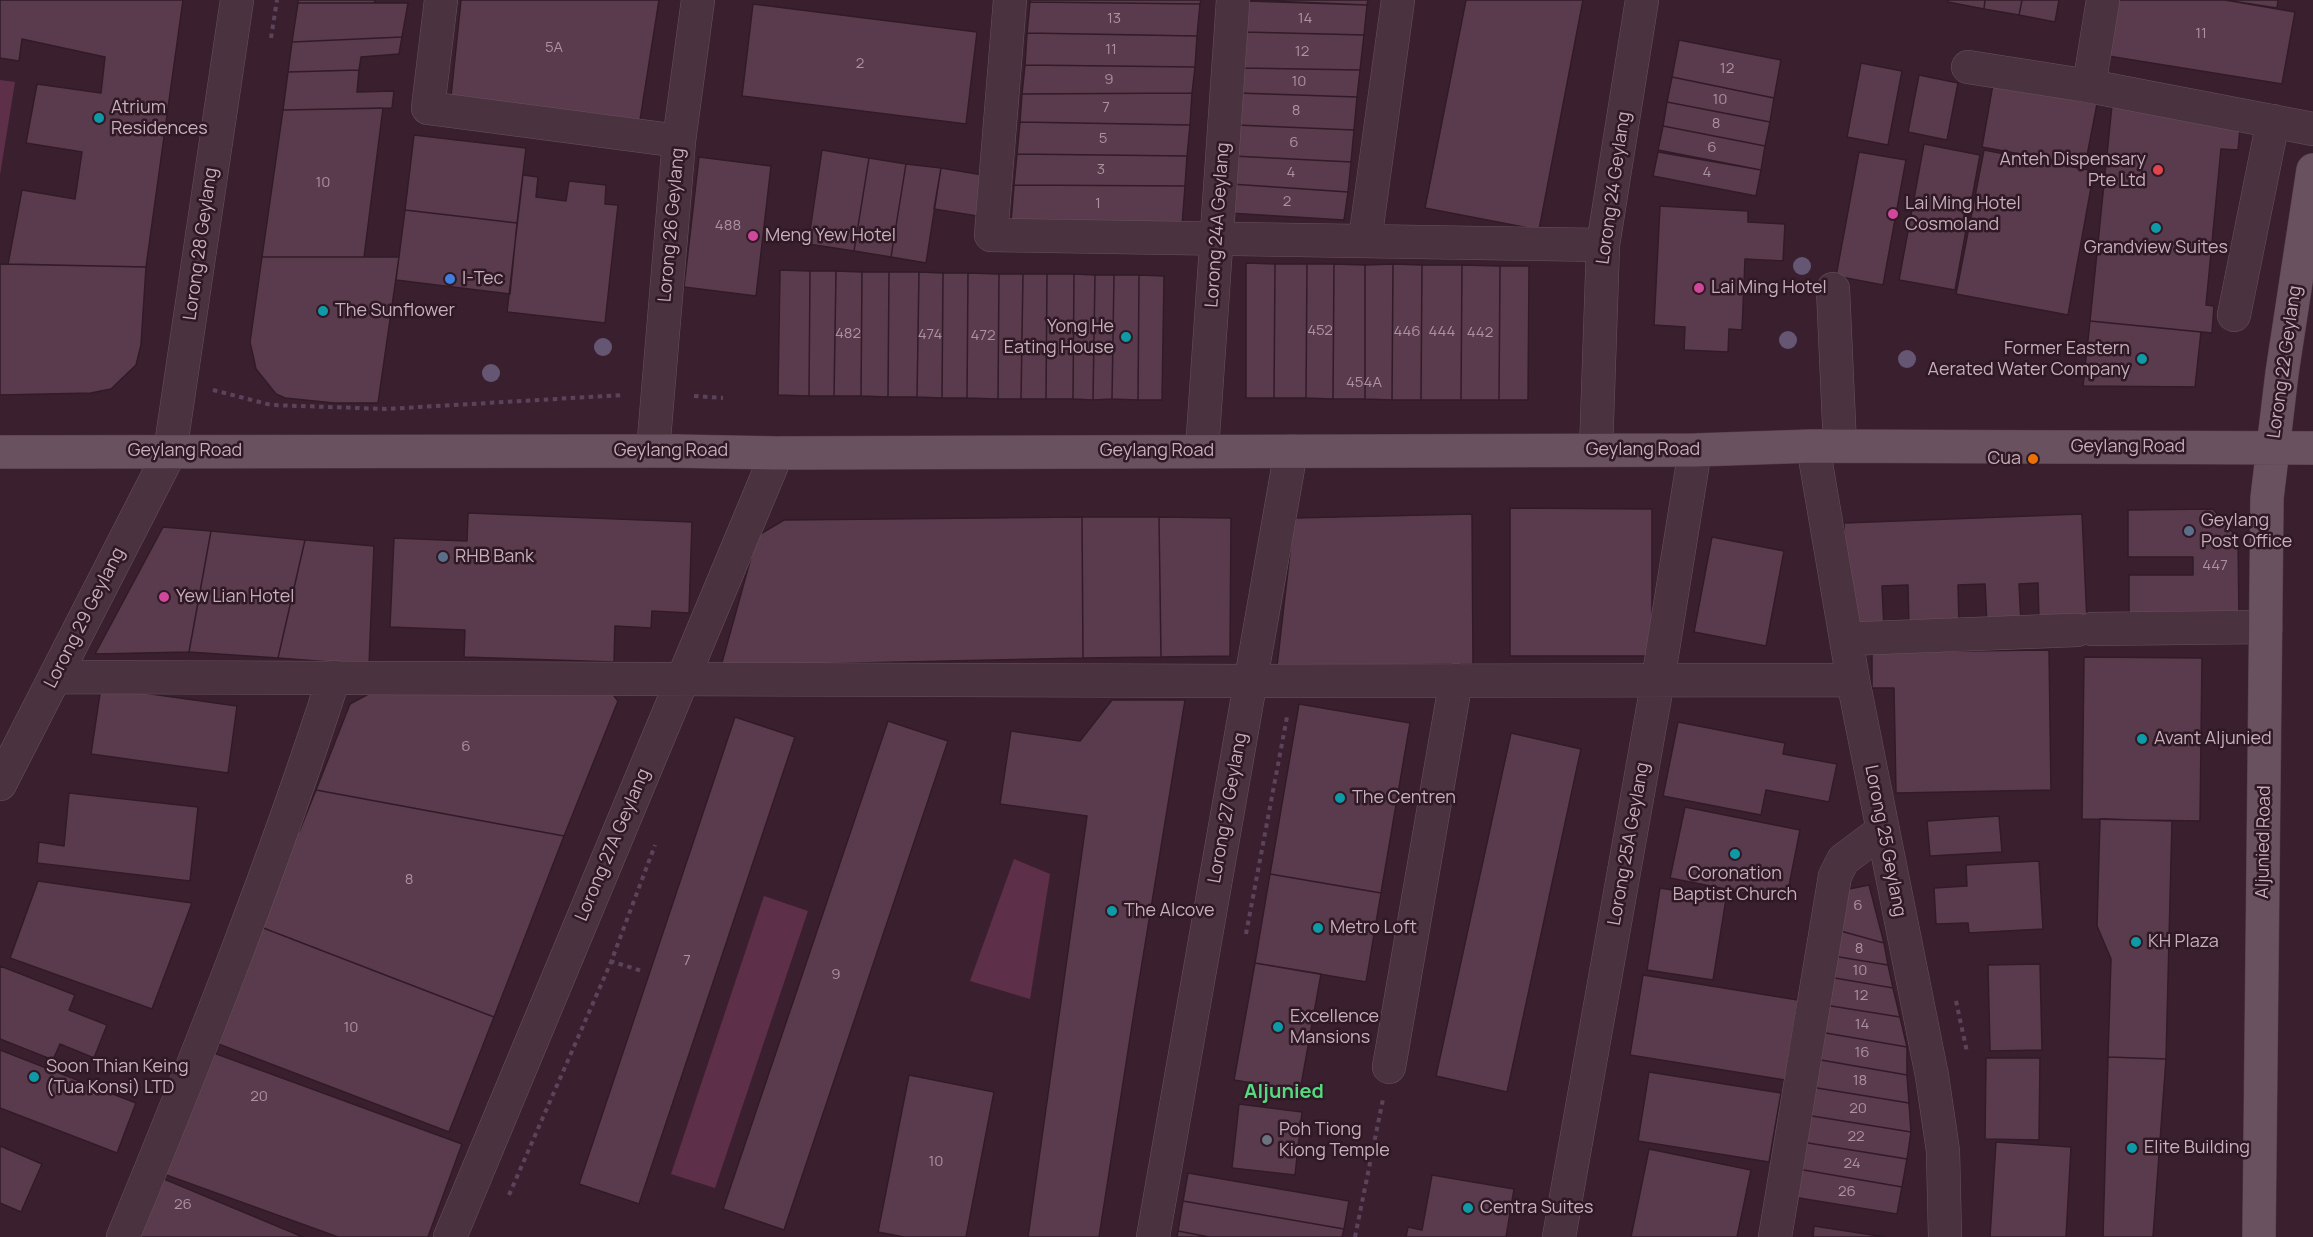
<!DOCTYPE html>
<html>
<head>
<meta charset="utf-8">
<style>
	body { margin:0 }
	canvas { display:block; background:#3a202e }
</style>
</head>
<body>
<canvas width="2313" height="1237"></canvas>
<script>
const ctx = document.querySelector('canvas').getContext('2d');
ctx.lineJoin = 'round';
function fillPath(path, color) { ctx.fillStyle = color; ctx.fill(path, 'evenodd'); }
function trace(path, color, width, dash) { ctx.strokeStyle = color; ctx.lineWidth = width; ctx.lineCap = dash ? 'butt' : 'round'; ctx.setLineDash(dash || []); ctx.stroke(path); }
function label(font, color, halo, rows, align = 'center') {
  ctx.font = font + ' Manrope,sans-serif'; ctx.lineWidth = 5; ctx.setLineDash([]); ctx.textBaseline = 'middle'; ctx.strokeStyle = halo; ctx.fillStyle = color; for (const [text, x, y, turn = 0] of rows) {
    ctx.save(); ctx.translate(x, y); ctx.rotate((+turn || 0) * Math.PI / 180); ctx.textAlign = isNaN(turn) ? turn : align; if (halo) ctx.strokeText(text, 0, 0); ctx.fillText(text, 0, 0); ctx.restore();
  }
}
fillPath(new Path2D(`
	M0 80 15 82 0 175Z
	M1014 859 1050 874 1030 999 970 981Z
	M764 896 808 911 715 1188 671 1174Z`), '#5e2f48');
const building = new Path2D(`
	M0 0H183L146 267 8 264 22 190 75 199 82 152 26 143 37 84 101 93 105 57 22 39 19 61 0 58Z
	M298 0H375L374 3H298Z
	M461 0H659L640 120 451 96Z
	M1030 0H1201L1200 4 1030 2Z
	M1247 0H1368L1367 5Z
	M1466 0H1583L1539 230 1425 208Z
	M1948 0H1985L1984 9 1948 2Z
	M1985 0H2022L2019 15 1984 9Z
	M2022 0H2059L2055 22 2019 15Z
	M2117 0H2225L2295 12 2282 84 2108 56Z
	M2225 0H2278L2277 8Z
	M1247 1 1367 5 1364 35 1244 32Z
	M1030 2 1200 4 1197 36 1027 33Z
	M298 3H408L402 37 292 42Z
	M753 4 977 32 966 124 742 96Z
	M1244 32 1364 35 1360 70 1241 68Z
	M1027 33 1197 36 1195 67 1025 65Z
	M402 37 399 54 361 57 359 70 288 72 292 42Z
	M1679 40 1781 60 1774 98 1672 77Z
	M1861 63 1902 71 1888 145 1847 137Z
	M1025 65 1195 67 1192 93 1022 94Z
	M1241 68 1360 70 1357 97 1238 93Z
	M359 70 357 92 394 91 392 108 283 110 288 72Z
	M1919 75 1958 83 1947 140 1908 132Z
	M1672 77 1774 98 1770 122 1667 102Z
	M1993 84 2097 104 2085 166 1982 147Z
	M1192 93 1190 125 1020 122 1022 94Z
	M1238 93 1357 97 1354 130 1236 125Z
	M1667 102 1770 122 1765 146 1663 126Z
	M2112 105 2241 118 2238 150 2221 149 2206 305 2214 306 2212 333 2090 321Z
	M383 108 364 257H262L283 110Z
	M1020 122 1190 125 1187 156 1017 154Z
	M1236 125 1354 130 1351 162 1233 156Z
	M1663 126 1765 146 1761 170 1658 150Z
	M414 135 526 148 517 223 405 210Z
	M1924 144 1980 155 1955 290 1899 280Z
	M822 150 869 158 854 251 808 244Z
	M1984 150 2094 171 2068 315 1956 294Z
	M1658 152 1761 170 1756 196 1653 176Z
	M1859 152 1906 160 1883 285 1836 276Z
	M1017 154 1187 156 1185 186 1014 185Z
	M1233 156 1351 162 1348 192 1231 184Z
	M699 157 771 166 756 296 684 287Z
	M869 158 906 164 891 257 854 251Z
	M906 164 941 168 926 263 891 257Z
	M941 168 983 175 977 216 934 209Z
	M523 175 538 177 536 197 566 201 569 181 606 185 605 204 618 205 605 323 507 312Z
	M1231 184 1348 192 1344 220 1228 213Z
	M1014 185 1185 186 1182 226 1011 222Z
	M1660 206 1748 211V222L1785 224 1783 261 1745 259 1742 330 1729 329 1728 352 1684 350 1685 327 1654 325Z
	M405 210 517 223 510 294 396 280Z
	M262 257H399L378 403H334L285 398 276 394 256 369 250 342Z
	M1246 263 1275 264 1274 398H1246Z
	M0 264 146 267 141 345 136 365 111 389 91 393 0 395Z
	M1275 264H1307L1306 398H1274Z
	M1307 264H1334L1333 399 1306 398Z
	M1334 264 1365 265V399H1333Z
	M1393 264 1422 265 1421 400H1392Z
	M1393 264 1392 400 1365 399V265Z
	M1422 265H1462L1461 400H1421Z
	M1462 265 1500 266 1499 400H1461Z
	M1500 266H1529L1528 400H1499Z
	M780 270 810 271 809 396 778 395Z
	M810 271H836L834 396H809Z
	M836 271 862 272 861 396H834Z
	M862 272H889L888 397 861 396Z
	M889 272H919L917 397H888Z
	M919 272 943 273 942 398 917 397Z
	M943 273H968L967 398H942Z
	M968 273 999 274 998 399 967 398Z
	M999 274H1023L1021 399H998Z
	M1023 274H1047L1046 399H1021Z
	M1047 274H1074L1073 399H1046Z
	M1074 274 1095 275 1093 400 1073 399Z
	M1095 275H1114L1112 399 1093 400Z
	M1114 275H1139L1138 400 1112 399Z
	M1139 275 1164 276 1162 400H1138Z
	M2090 321 2201 332 2195 387 2083 386Z
	M1510 508 1652 509V656H1510Z
	M2213 509 2238 539 2239 618H2129V575H2193V557H2128V510Z
	M468 513 692 522 689 613 652 611 651 628 615 626 614 662 464 657 465 630 390 627 394 538 467 541Z
	M1472 514 1473 664 1277 666 1294 518Z
	M2082 514 2087 621 2039 622 2038 583 2019 584 2021 623 1987 625 1985 584 1958 585 1959 626 1909 627 1908 585 1882 586 1884 628 1848 629 1844 523Z
	M1082 517 1083 658 721 666 757 536 784 520Z
	M1082 517H1159L1161 657 1083 658Z
	M1159 517 1231 518 1230 656 1161 657Z
	M163 527 211 531 189 652 95 654Z
	M211 531 305 540 278 658 189 652Z
	M1712 537 1784 551 1766 646 1694 632Z
	M305 540 374 546 369 665 278 658Z
	M2049 650 2051 790 1896 793 1894 688H1872V652Z
	M2084 657 2202 658 2200 821 2082 819Z
	M101 687 237 706 228 773 91 754Z
	M374 691 611 692 618 701 564 836 316 790 350 704Z
	M1112 700H1185L1135 1006 1099 1237H1028L1087 816 1000 804 1011 731 1080 741Z
	M1299 704 1410 723 1381 893 1270 874Z
	M735 717 795 737 639 1204 579 1184Z
	M888 721 948 741 784 1230 723 1209Z
	M1678 722 1785 743 1783 754 1837 764 1829 802 1766 790 1761 815 1663 796Z
	M1511 733 1581 749 1507 1092 1436 1076Z
	M316 790 564 836 494 1017 253 924 290 829 299 832Z
	M69 793 198 807 190 881 37 863 39 842 64 846Z
	M1685 807 1800 830 1786 901 1670 878Z
	M1999 816 2002 852 1930 856 1927 821Z
	M2100 819 2172 821 2166 1059 2108 1057 2111 959 2097 926Z
	M2039 861 2043 929 1969 933 1968 923 1936 924 1934 888 1967 886 1966 865Z
	M1270 874 1381 893 1366 982 1255 963Z
	M38 881 192 903 152 1009 10 958Z
	M1869 885 1884 943 1837 930 1844 890Z
	M1660 888 1726 899 1713 980 1647 970Z
	M253 924 494 1017 449 1132 208 1040Z
	M1837 930 1884 943 1888 965 1833 956Z
	M1833 956 1888 965 1893 988 1829 977Z
	M1255 963 1321 974 1300 1091 1234 1080Z
	M2040 964 2042 1050 1990 1051 1988 965Z
	M0 966 75 995 69 1010 107 1025 94 1058 60 1044 53 1060 0 1039Z
	M1643 975 1798 1000 1785 1080 1630 1055Z
	M1829 977 1893 988 1900 1017 1825 1005Z
	M1825 1005 1900 1017 1907 1047 1820 1032Z
	M1820 1032 1907 1047V1075L1815 1059Z
	M203 1049 462 1144 428 1237H338L158 1172Z
	M0 1050 136 1103 117 1153 0 1108Z
	M2108 1057 2166 1059 2153 1237H2103Z
	M1986 1058H2040L2039 1140 1985 1139Z
	M1815 1059 1907 1075 1909 1103 1811 1087Z
	M1649 1072 1781 1093 1769 1162 1638 1141Z
	M909 1075 994 1092 966 1237H904L878 1232Z
	M1811 1087 1909 1103 1911 1132 1806 1115Z
	M1239 1104 1302 1112 1295 1175 1232 1168Z
	M1806 1115 1911 1132 1907 1159 1802 1142Z
	M1802 1142 1907 1159 1902 1187 1798 1169Z
	M1996 1142 2071 1147 2066 1237H1990Z
	M0 1146 42 1164 21 1212 0 1203Z
	M1649 1149 1751 1170 1737 1237H1631Z
	M1798 1169 1902 1187 1897 1214 1793 1197Z
	M1188 1173 1349 1201 1344 1229 1183 1201Z
	M152 1174 303 1237H125Z
	M1432 1175 1514 1189 1506 1237H1406L1408 1227 1422 1230Z
	M1183 1201 1344 1229 1342 1237H1209L1178 1231Z
	M1814 1226 1885 1237H1813Z
	M1178 1231 1209 1237H1177Z`);
fillPath(building, '#5a3b4d');
trace(building, '#311b26', 1.5);
const minor = new Path2D(`
	M441 0 428 108 679 141
	M1010 0 991 235 1603 245
	M1968 67 2089 86 2313 129
	M2089 86 2103 0
	M1365 240 1398 0
	M1833 289 1840 446
	M2234 315 2273 121
	M1813 446 1853 680 1932 1076 1943 1151 1945 1237
	M1202 450 1233 0
	M1596 450 1603 245 1642 0
	M653 451 679 141 698 0
	M2092 629 2266 627
	M1846 639 2077 630
	M55 677 1251 681 1853 680
	M0 784 170 452 237 0
	M1389 1067 1456 680
	M123 1237C199 1053 273 867 334 677
	M450 1237 777 453
	M1153 1237 1291 451
	M1559 1237 1658 680 1695 450
	M1775 1237 1835 876 1843 860 1883 830`);
const major = new Path2D(`
	M0 452 674 451 777 453 1695 450 1813 446 2313 448
	M2259 1237 2267 498 2282 373 2313 170`);
trace(minor, '#68515d', 34);
trace(major, '#543d48', 34);
trace(new Path2D(`
	M271 38 277 0
	M213 390 271 405 386 409 623 395
	M694 396 723 398
	M1246 934 1287 717
	M610 961 642 971
	M1956 1001 1967 1052
	M509 1195 611 962 655 845
	M1355 1237 1383 1099`), '#5b435b', 4, [4.5, 4.5]);
trace(minor, '#4a333f', 33);
trace(major, '#6a515f', 33);
ctx.fillStyle = '#655674';
for (const [x, y] of [
	[1802,266],
	[1788,340],
	[603,347],
	[1907,359],
	[491,373]
]) { ctx.beginPath(); ctx.arc(x, y, 9, 0, 2 * Math.PI); ctx.fill(); }
for (const [x, y, r, color] of [
	[99,118,6,"#0f9aa8"],
	[2158,170,6,"#e0444e"],
	[1893,214,6,"#d1479c"],
	[2156,228,6,"#0f9aa8"],
	[753,236,6,"#d1479c"],
	[450,279,6,"#3f7fe0"],
	[1699,288,6,"#d1479c"],
	[323,311,6,"#0f9aa8"],
	[1126,337,6,"#0f9aa8"],
	[2142,359,6,"#0f9aa8"],
	[2033,459,6,"#e8710a"],
	[2189,531,6,"#5c6f8a"],
	[443,557,6,"#5c6f8a"],
	[164,597,6,"#d1479c"],
	[2142,739,6,"#0f9aa8"],
	[1340,798,6,"#0f9aa8"],
	[1735,854,6,"#0f9aa8"],
	[1112,911,6,"#0f9aa8"],
	[1318,928,6,"#0f9aa8"],
	[2136,942,6,"#0f9aa8"],
	[1278,1027,6,"#0f9aa8"],
	[34,1077,6,"#0f9aa8"],
	[1267,1140,6,"#6b7280"],
	[2132,1148,6,"#0f9aa8"],
	[1468,1208,6,"#0f9aa8"]
]) { const dot = new Path2D(); dot.arc(x, y, r, 0, 2 * Math.PI); ctx.fillStyle = color; ctx.fill(dot); trace(dot, '#2f1924', 2); }
label('15px', '#ac919f', null, [
	["13",1114,19],
	["14",1305,19],
	["11",2201,34],
	["5A",554,48],
	["11",1111,50],
	["12",1302,52],
	["2",860,64],
	["12",1727,69],
	["9",1109,80],
	["10",1299,82],
	["10",1720,100],
	["7",1106,108],
	["8",1296,111],
	["8",1716,124],
	["5",1103,139],
	["6",1294,143],
	["6",1712,148],
	["3",1101,170],
	["4",1291,173],
	["4",1707,173],
	["10",323,183],
	["2",1287,202],
	["1",1098,204],
	["488",728,226],
	["452",1320,331],
	["446",1407,332],
	["444",1442,332],
	["442",1480,333],
	["482",848,334],
	["474",930,335],
	["472",983,336],
	["454A",1364,383],
	["447",2215,566],
	["6",466,747],
	["8",409,880],
	["6",1858,906],
	["8",1859,949],
	["7",687,961],
	["10",1860,971],
	["9",836,975],
	["12",1861,996],
	["14",1862,1025],
	["10",351,1028],
	["16",1862,1053],
	["18",1860,1081],
	["20",259,1097],
	["20",1858,1109],
	["22",1856,1137],
	["10",936,1162],
	["24",1852,1164],
	["26",1847,1192],
	["26",183,1205]
]);
label('18px', '#c7aeba', '#2f1924', [
	["Atrium",111,108],
	["Residences",111,129],
	["Anteh Dispensary",2146,160,"right"],
	["Pte Ltd",2146,181,"right"],
	["Lai Ming Hotel",1905,204],
	["Cosmoland",1905,225],
	["Meng Yew Hotel",765,236],
	["Grandview Suites",2156,248,"center"],
	["I-Tec",462,279],
	["Lai Ming Hotel",1711,288],
	["The Sunflower",335,311],
	["Yong He",1114,327,"right"],
	["Eating House",1114,348,"right"],
	["Former Eastern",2130,349,"right"],
	["Aerated Water Company",2130,370,"right"],
	["Cua",2021,459,"right"],
	["Geylang",2201,521],
	["Post Office",2201,542],
	["RHB Bank",455,557],
	["Yew Lian Hotel",176,597],
	["Avant Aljunied",2154,739],
	["The Centren",1352,798],
	["Coronation",1735,874,"center"],
	["Baptist Church",1735,895,"center"],
	["The Alcove",1124,911],
	["Metro Loft",1330,928],
	["KH Plaza",2148,942],
	["Excellence",1290,1017],
	["Mansions",1290,1038],
	["Soon Thian Keing",46,1067],
	["(Tua Konsi) LTD",46,1088],
	["Poh Tiong",1279,1130],
	["Kiong Temple",1279,1151],
	["Elite Building",2144,1148],
	["Centra Suites",1480,1208]
], 'left');
label('18px', '#c7aeba', '#2f1924', [
	["Lorong 24 Geylang",1614,188,-82],
	["Lorong 26 Geylang",672,225,-85],
	["Lorong 24A Geylang",1218,225,-86],
	["Lorong 28 Geylang",201,244,-82],
	["Lorong 22 Geylang",2285,362,-82],
	["Geylang Road",2128,447],
	["Geylang Road",1643,450],
	["Geylang Road",185,451],
	["Geylang Road",671,451],
	["Geylang Road",1157,451],
	["Lorong 29 Geylang",85,618,-63],
	["Lorong 27 Geylang",1228,808,-80],
	["Lorong 25 Geylang",1885,841,79],
	["Aljunied Road",2264,842,-89],
	["Lorong 25A Geylang",1629,844,-80],
	["Lorong 27A Geylang",613,845,-67]
]);
label('bold 20px', '#56d980', '#2f1924', [
	["Aljunied",1284,1092]
]);
</script>
</body>
</html>
